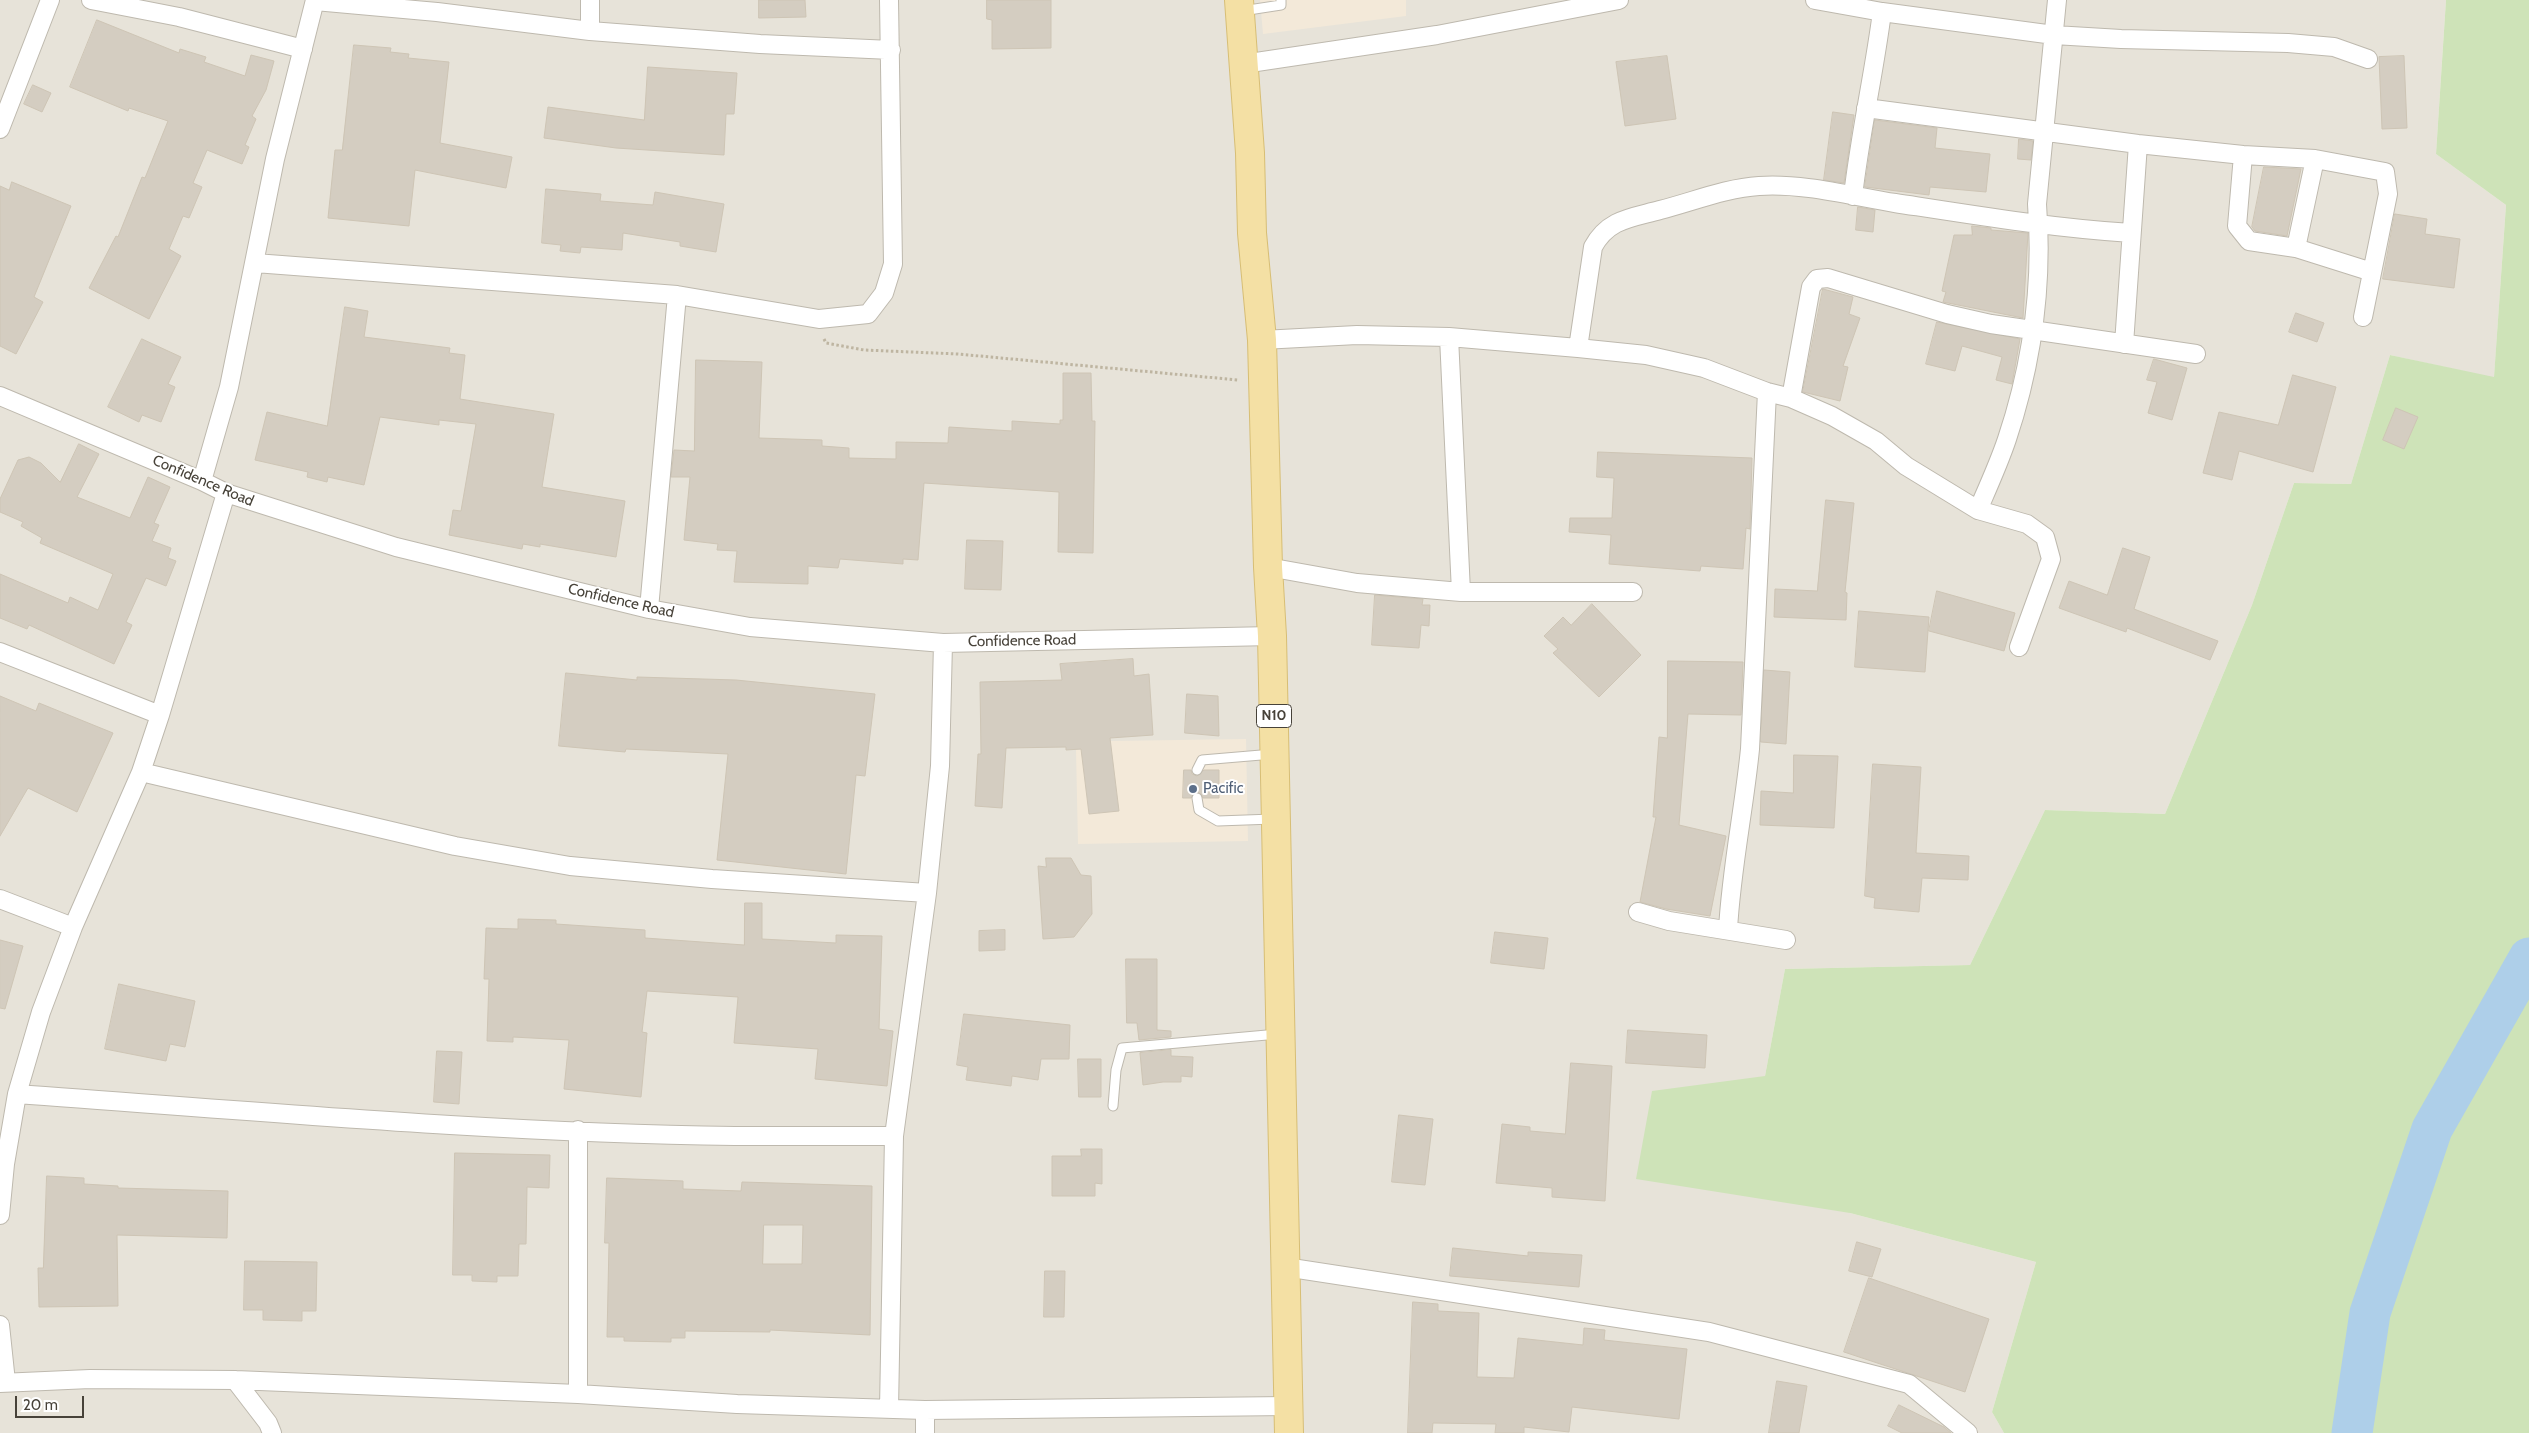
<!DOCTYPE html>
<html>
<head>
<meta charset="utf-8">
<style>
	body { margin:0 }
	#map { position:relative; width:2529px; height:1433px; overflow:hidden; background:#f4f1eb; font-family:Cabin,sans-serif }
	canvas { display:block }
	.scale { position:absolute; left:15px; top:1396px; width:69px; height:22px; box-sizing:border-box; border:2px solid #474239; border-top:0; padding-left:6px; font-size:15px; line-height:18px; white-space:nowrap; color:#474239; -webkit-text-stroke:4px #fff; paint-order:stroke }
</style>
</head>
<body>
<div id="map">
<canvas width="2529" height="1433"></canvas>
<div class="scale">20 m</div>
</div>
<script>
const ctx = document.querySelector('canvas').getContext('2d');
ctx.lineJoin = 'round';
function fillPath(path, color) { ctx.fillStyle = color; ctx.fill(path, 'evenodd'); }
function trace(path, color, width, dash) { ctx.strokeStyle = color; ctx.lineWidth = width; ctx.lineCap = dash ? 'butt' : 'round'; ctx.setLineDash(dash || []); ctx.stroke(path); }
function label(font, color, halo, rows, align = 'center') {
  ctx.font = font + ' Cabin,sans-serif'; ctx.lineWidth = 4; ctx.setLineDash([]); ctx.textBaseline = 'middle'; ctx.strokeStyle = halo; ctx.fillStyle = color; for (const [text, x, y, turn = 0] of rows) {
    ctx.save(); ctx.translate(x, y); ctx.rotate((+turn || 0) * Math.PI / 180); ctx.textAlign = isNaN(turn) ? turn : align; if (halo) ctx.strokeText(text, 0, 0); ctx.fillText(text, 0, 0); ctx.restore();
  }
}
fillPath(new Path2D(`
	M0 0H2446L2436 154 2506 205 2494 378 2390 355 2351 484 2294 483 2252 605 2165 814 2045 810 1970 965 1785 969 1765 1076 1850 1213 2036 1262 1992 1412 2004 1433H0Z`), '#e7e3d9');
fillPath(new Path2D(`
	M1260 0H1406V16L1263 34Z
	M1246 739 1248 841 1078 844 1076 750H1111V741Z`), '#f3e9d9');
fillPath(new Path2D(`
	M2446 0H2529V1433H2004L1992 1412 2036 1262 1850 1213 1636 1179 1652 1091 1765 1076 1785 969 1970 965 2045 810 2165 814 2252 605 2294 483 2351 484 2390 355 2494 377 2506 205 2436 154Z`), '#cee3b8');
trace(new Path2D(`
	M2352 1433 2370 1313 2432 1129 2529 958`), '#aecfe9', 41);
const building = new Path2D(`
	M759 0H805L806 17 759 18Z
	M987 0H1051V48L992 49V20L987 19Z
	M97 20 179 53 180 49 206 57 204 62 245 76 251 55 274 61 266 90 252 116 256 119 245 145 249 147 242 164 207 150 193 183 202 187 189 218 183 216 169 249 181 256 149 319 89 288 116 236 118 237 142 177 145 178 168 121 129 108 128 111 70 87Z
	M354 45 391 48 390 52 409 54 408 58 449 62 440 143 512 157 506 188 415 170 409 226 328 218 335 150H342Z
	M1667 56 1676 119 1625 126 1616 62Z
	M2404 56 2407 128 2382 129 2379 57Z
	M648 67 737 73 734 114H726L724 155 616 148 544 138 548 107 644 120Z
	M33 85 51 93 42 112 24 104Z
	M1833 112 1854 115 1844 183 1824 180Z
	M1875 120 1937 128 1935 148 1990 154 1986 192 1930 187 1929 195 1865 187Z
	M2019 139 2033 141 2031 160 2018 159Z
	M2264 167 2301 169 2287 236 2255 231 2252 227Z
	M12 182 71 206 34 297 43 302 16 354 0 346V186L9 190Z
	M546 189 601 194 600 201 653 205 655 192 724 204 716 252 680 246V242L623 233 622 250 581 247 580 253 560 251 561 245 542 243Z
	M1858 207 1875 210 1873 232 1856 230Z
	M2395 214 2427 219 2425 234 2460 239 2454 288 2383 279Z
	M1972 226 1991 228V230L2028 233 2023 318 1943 302 1946 292 1942 291 1954 235H1972Z
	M1823 289 1853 297 1849 314 1860 318 1843 366 1848 367 1840 401 1803 392Z
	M345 307 368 311 364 337 450 348 449 353 465 355 460 399 554 414 542 487 625 501 616 557 540 544V547L523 544 522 549 449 535 453 510 461 511 476 424 439 420V425L380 417 364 485 328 477 327 482 307 477 308 472 255 460 267 412 327 426Z
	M2296 313 2324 323 2317 342 2289 332Z
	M1937 322 2020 339 2012 384 1996 380 2002 357 1962 346 1955 371 1926 364Z
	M142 339 181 357 168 384 175 387 161 422 142 415 139 422 108 407Z
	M2154 359 2187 368 2172 420 2148 413 2157 382 2147 380Z
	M696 360 762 362 759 438 822 440V446L849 448V458L896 459V442L948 443 949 427 1012 431V421L1060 424V420H1063V373H1091L1092 421H1095L1093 553 1058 552 1059 492 924 483 918 560 903 559V564L840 559 838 568 808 566V584L734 582 737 551 717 550 718 544 684 540 690 477H671L674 450 694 451Z
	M2293 375 2336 387 2313 472 2239 451 2232 480 2203 473 2219 412 2278 425Z
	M2396 408 2418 417 2404 449 2383 440Z
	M79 444 99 454 77 497 130 518 148 477 170 487 154 523 159 525 152 541 171 548 168 558 176 561 166 586 146 578 126 622 132 625 114 664 29 625 27 629 0 618V574L68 603 70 597 98 610 113 574 40 543 42 538 21 526 23 522 0 512V499L18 460 29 457 41 463 60 482Z
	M1598 452 1752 458 1750 529 1746 528 1743 569 1701 566 1700 571 1609 564 1611 535 1569 532 1570 518H1612L1614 478 1597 477Z
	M1826 500 1854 503 1845 592 1847 593 1846 620 1774 617 1775 589 1817 591Z
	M967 540 1003 541 1001 590 965 589Z
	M2123 548 2150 557 2134 609 2218 641 2210 660 2127 628 2126 632 2059 608 2069 581 2107 595Z
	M1937 591 2015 613 2004 651 1929 631Z
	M1375 595 1423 599 1422 605H1430L1429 626 1421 625 1419 648 1372 645Z
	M1592 604 1641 655 1599 697 1553 653 1558 649 1544 636 1563 617 1571 625Z
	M1859 611 1929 617 1925 672 1855 667Z
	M1133 659 1134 676 1149 674 1153 735 1110 738 1119 811 1089 814 1081 749 1066 750V747L1006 748 1002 808 975 806 978 754H981L980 682 1062 680 1060 664Z
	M1668 661 1743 662 1741 715 1688 714 1679 825 1726 836 1710 916 1666 909 1640 902 1656 817H1653L1659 737 1667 738Z
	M1764 670 1790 672 1786 744 1761 742Z
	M566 673 637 680V677L736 680 875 694 865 776 856 775 846 874 717 860 728 754 626 749 625 752 559 746Z
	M1187 694 1218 696 1219 736 1185 733Z
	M0 696 36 711 39 703 113 733 77 812 28 788 0 836Z
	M1794 755 1838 756 1834 828 1760 825 1761 791 1793 793Z
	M1873 764 1921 767 1916 853 1969 856 1968 880 1922 878 1919 912 1874 908 1875 898 1865 896Z
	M1184 770H1191L1192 774 1197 776 1204 770H1219V798H1203L1201 794 1196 792 1191 798H1183Z
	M1046 858H1071L1081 875 1091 876 1092 914 1074 937 1043 939 1038 866 1046 867Z
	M745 903H762V939L836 943V935L882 936 879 1029 893 1031 887 1086 815 1079 818 1049 734 1043 738 997 647 991 642 1032 647 1033 641 1097 564 1089 569 1040 513 1037V1042L487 1041 489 979H484L486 928 518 929V919L556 920V924L645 930V938L744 945Z
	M1005 930V950L979 951V931Z
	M1495 932 1548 938 1544 969 1491 963Z
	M0 940 23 946 5 1009 0 1008Z
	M1126 959H1157V1030L1171 1031V1037L1139 1040 1137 1023H1127Z
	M119 984 195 1001 185 1047 170 1044 166 1061 105 1049Z
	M964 1014 1070 1025 1069 1059H1041L1038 1080 1012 1076 1011 1086 966 1080 968 1067 957 1065Z
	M1628 1030 1707 1035 1705 1068 1626 1063Z
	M1171 1050V1056L1193 1057 1192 1077 1181 1076V1082H1163L1143 1085 1140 1053Z
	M437 1051 462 1052 459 1104 434 1102Z
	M1078 1059H1101V1097H1079Z
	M1571 1063 1612 1066 1605 1201 1552 1197V1188L1496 1183 1502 1124 1530 1127V1131L1565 1134Z
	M1399 1115 1433 1119 1425 1185 1392 1182Z
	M1081 1149H1102V1184L1095 1183V1196H1052V1156H1081Z
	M455 1153 550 1155 549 1188 527 1187 526 1244H519L518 1276H497V1282L472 1281V1275H453Z
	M47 1176 84 1178V1184L118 1186V1188L228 1191 227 1238 117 1235 118 1306 39 1307 38 1268H43Z
	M607 1178 683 1181V1189L741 1191 742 1182 872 1186 870 1335 770 1330V1332L685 1331V1338H671V1342L624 1341V1337H607L609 1243H605ZM764 1225H803L802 1264H763Z
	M1857 1242 1881 1249 1872 1277 1849 1271Z
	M1453 1248 1528 1256V1252L1582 1255 1579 1287 1450 1276Z
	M245 1261 317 1262 316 1311H302V1321L263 1320V1310H244Z
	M1045 1271H1065L1064 1317H1044Z
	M1869 1278 1989 1319 1965 1392 1844 1352Z
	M1413 1302 1438 1304V1311L1479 1313 1477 1377 1514 1378 1518 1338 1583 1345 1584 1328 1605 1330 1604 1340 1687 1349 1679 1419 1572 1407 1569 1432 1524 1427V1433H1495L1496 1424 1433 1423 1432 1433H1408Z
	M1777 1381 1807 1386 1799 1433H1769Z
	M1899 1405 1944 1427 1951 1433H1902L1888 1426Z`);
fillPath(building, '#d4cdc1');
trace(building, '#cec5b5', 1);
const lane = new Path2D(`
	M1242 11 1281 5V0
	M1197 770 1202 760 1273 754
	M1197 798 1199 810 1218 821 1273 819
	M1113 1106 1116 1070 1122 1048 1278 1034`);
const street = new Path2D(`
	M91 0 179 17 303 49
	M590 0V31
	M1815 0 1882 12 2054 35 2121 39 2288 43 2334 47 2368 59
	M315 1 437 12 590 31 760 44 891 50
	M1243 64 1437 35 1619 0
	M1866 108 2138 144 2243 155 2315 159 2385 172 2388 194 2363 317
	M0 129 50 0
	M2243 155 2237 226 2249 241 2296 248 2372 272
	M1853 196C1860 134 1874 74 1882 12
	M2296 248 2315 159
	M255 263 677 295 819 319 868 314 884 293 893 264 889 0
	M1449 337 1461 592
	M1262 340 1357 335 1449 337 1578 348 1646 355 1704 368 1767 392 1791 398 1832 416 1876 441 1906 466 1978 510 2027 524 2045 537 2051 559 2019 647
	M2124 344 2138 144
	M1578 348 1593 247C1608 219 1631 218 1660 210 1692 202 1726 188 1759 186 1804 183 1851 196 1895 203 1973 215 2052 228 2131 233
	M0 396 202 481 226 493 396 547 649 609 750 627 943 643 1272 636
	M1791 398 1811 287 1817 279 1828 278 1947 314 1991 324 2196 354
	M202 481 229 387 275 159 315 0
	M1978 510C1988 487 1999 463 2007 439 2032 364 2043 283 2037 204L2057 0
	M1268 567 1357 583 1461 592H1633
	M649 609 677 295
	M0 652 160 715
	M141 772 455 846 570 866 712 879 927 893
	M0 899 73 927
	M1638 912 1669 921 1786 940
	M1728 930C1731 870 1744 810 1750 749L1767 392
	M17 1094C256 1111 496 1133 735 1136 788 1136 841 1136 894 1136
	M0 1215 5 1164 17 1094 41 1012 73 927 141 772 160 715 226 493
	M1285 1267 1709 1332 1909 1384 1968 1433
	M0 1325 6 1382
	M235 1380 268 1423 272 1433
	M0 1383 90 1379 235 1380 578 1394 737 1404 925 1410 1288 1406
	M578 1394V1130
	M889 1409 894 1136 927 893 940 766 943 643
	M925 1410V1433`);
const primary = new Path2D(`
	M1239 0 1250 153 1252 233 1262 340 1268 567 1272 636 1289 1433`);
trace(lane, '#beb9ae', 11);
trace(street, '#beb9ae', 20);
trace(primary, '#d7be75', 30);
trace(new Path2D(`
	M824 339 826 343 864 350 958 354 1238 380`), '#beb5a1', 3, [2.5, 2.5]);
trace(lane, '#fff', 9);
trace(street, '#fff', 18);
trace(primary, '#f4e0a4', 28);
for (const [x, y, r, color] of [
	[1193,789,5,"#5c6f8a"]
]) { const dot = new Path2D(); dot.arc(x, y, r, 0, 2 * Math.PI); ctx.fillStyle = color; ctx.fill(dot); trace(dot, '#fff', 2); }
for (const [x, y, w] of [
	[1274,716,35]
]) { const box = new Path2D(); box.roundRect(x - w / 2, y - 11.5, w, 23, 4); ctx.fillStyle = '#fff'; ctx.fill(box); trace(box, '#474239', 1); }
label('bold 14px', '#474239', null, [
	["N10",1274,716]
]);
label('15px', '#474239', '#fff', [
	["Confidence Road",203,481,23],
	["Confidence Road",621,601,13],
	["Confidence Road",1022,641,-1]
]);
label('15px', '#4e5e75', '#fff', [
	["Pacific",1203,789]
], 'left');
</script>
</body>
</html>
